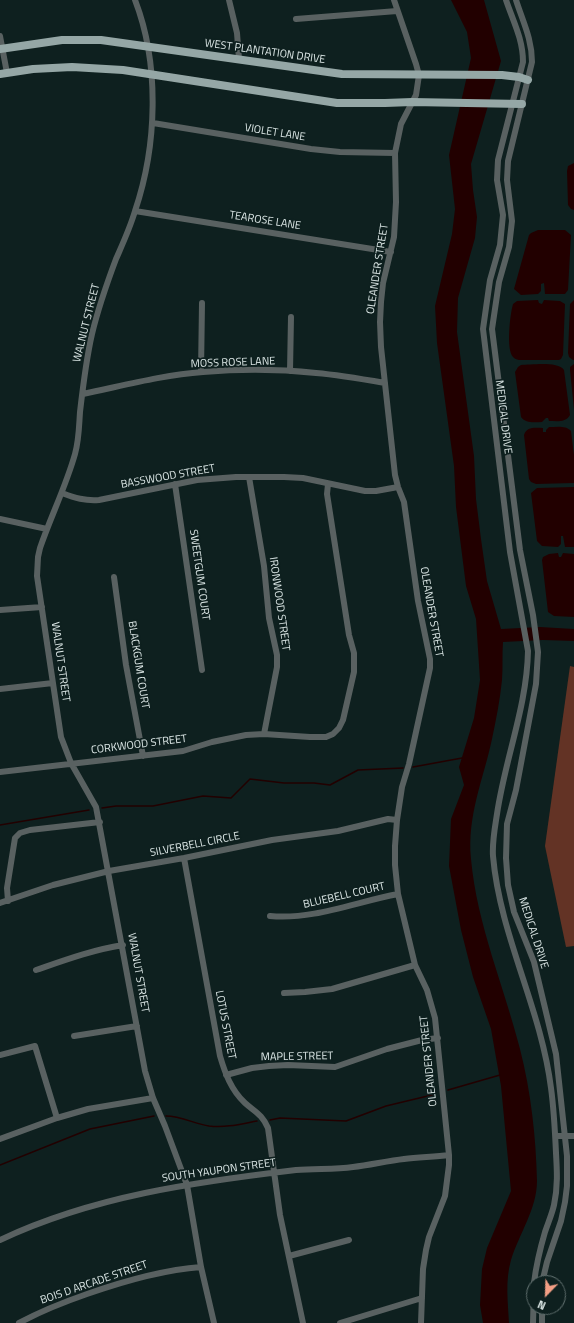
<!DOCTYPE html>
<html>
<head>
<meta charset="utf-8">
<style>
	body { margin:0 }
	#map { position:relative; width:574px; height:1323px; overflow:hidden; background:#0e201f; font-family:"Titillium Web",sans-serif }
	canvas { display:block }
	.north { position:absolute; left:526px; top:1275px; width:40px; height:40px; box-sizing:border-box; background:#0e201f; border:1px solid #61706f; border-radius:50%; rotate:203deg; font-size:11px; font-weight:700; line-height:16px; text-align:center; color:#dee9e8 }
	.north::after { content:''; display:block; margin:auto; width:14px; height:18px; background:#f39f85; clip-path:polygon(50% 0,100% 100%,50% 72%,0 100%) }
</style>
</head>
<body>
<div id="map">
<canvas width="574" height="1323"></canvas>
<div class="north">N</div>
</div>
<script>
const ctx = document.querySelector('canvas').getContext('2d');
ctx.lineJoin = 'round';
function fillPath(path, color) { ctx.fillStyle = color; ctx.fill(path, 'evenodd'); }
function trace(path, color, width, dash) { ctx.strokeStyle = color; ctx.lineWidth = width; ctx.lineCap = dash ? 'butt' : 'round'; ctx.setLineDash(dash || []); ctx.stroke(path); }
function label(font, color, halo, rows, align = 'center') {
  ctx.font = font + ' "Titillium Web",sans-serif'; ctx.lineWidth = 3.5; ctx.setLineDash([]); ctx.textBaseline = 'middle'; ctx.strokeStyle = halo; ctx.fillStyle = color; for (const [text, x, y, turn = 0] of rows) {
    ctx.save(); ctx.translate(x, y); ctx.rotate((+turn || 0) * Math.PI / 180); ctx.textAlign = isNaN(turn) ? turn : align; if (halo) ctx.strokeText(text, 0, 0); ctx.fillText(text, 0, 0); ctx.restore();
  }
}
fillPath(new Path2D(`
	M570 666 574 667V946L566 947 545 846Z`), '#633325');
fillPath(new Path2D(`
	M451 0H484L501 61 471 164 473 190 477 217 475 238 458 298 457 332 474 456 476 499 481 539 487 581 501 629 540 627 574 629V641L543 640 503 642C502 655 503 668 502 680 500 700 496 720 492 739 483 781 467 815 471 859 477 925 504 986 520 1049 531 1092 536 1137 537 1181 537 1209 519 1234 511 1260 505 1281 508 1302 509 1323H483L480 1305 482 1269 487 1248 511 1191 501 1086 491 1029 473 977 461 930 449 866 451 819 464 785 459 767 474 718 480 680 476 619 466 586 456 507 454 466 437 343 435 306 452 234 455 209 449 155 471 58 467 32Z
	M574 163V210L571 209 568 205 567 171 568 166Z
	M538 230H565L571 235 568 290 565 294H545L544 283 541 284V291L538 294 521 295 514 289 529 235 531 233Z
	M538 300 539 303 542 304 544 300 560 301 565 304 563 355 561 359 559 360H519C516 359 515 359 513 357 506 350 510 314 513 304L517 301Z
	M574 300V360H573L569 357 568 353 570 304Z
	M574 364V410L570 370V367Z
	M521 365C531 365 558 361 564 370L570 415C566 423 556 421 549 421L548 418H546L542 422C535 422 526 424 521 417L515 372 518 367Z
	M549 427C556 427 566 425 571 431L574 455V483L536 484 531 482 529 479 524 435C527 426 535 428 543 428V432H546V430Z
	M574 487V547H565L563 536H561V544L558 547 542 546 537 541 531 493 537 488Z
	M558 553 559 557H561L563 553 574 554V617L554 616 548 612 542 560 543 557 549 554Z`), '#200');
trace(new Path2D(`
	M413 767 462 758
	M102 808 116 806H153L203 796 231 798 250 779 284 783H314L330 785 358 770 403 768
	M0 825 89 810
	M448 1090 500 1075
	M166 1116C181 1116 195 1124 209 1126 226 1128 241 1124 257 1121
	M270 1120 280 1118 346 1121 386 1106 436 1094
	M0 1165 90 1129 154 1116`), '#200', 1.5);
trace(new Path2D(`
	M135 0C160 65 157 146 135 211 130 228 123 243 116 259 107 283 98 309 92 334 86 360 83 386 80 412 79 426 79 440 75 454 66 486 51 516 40 548L38 557 37 576 61 737 71 763 96 807 145 1071 153 1098 165 1126 187 1185 201 1267 214 1323
	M229 0 237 33 239 59
	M394 0 416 64 419 75 416 95 401 124 395 153 396 202 394 237 383 283 381 302 380 322 381 347 395 475 398 487 404 502 418 601 430 659V668L409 764 402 787 397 820 395 846V865L398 894 415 965 427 990 435 1018 449 1155V1165L445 1196 429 1237 426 1250 423 1269 421 1323
	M506 0C513 21 523 39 523 62L498 160 497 180 503 215 500 245 490 280 483 329 510 552 528 651C527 706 505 759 497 814 495 827 492 842 493 856 500 936 541 1008 551 1088 554 1110 555 1131 556 1153 557 1170 558 1187 554 1205 552 1214 548 1223 545 1232 540 1249 536 1266 534 1283
	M516 0C523 22 532 39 532 62L508 161 507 180 512 221 509 247 499 282 492 329 520 550 533 615 538 652 536 684 516 790 507 824 506 858 508 885 514 912 534 962 556 1054 567 1156V1186L565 1202 561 1221 547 1262 542 1283
	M296 19 397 11
	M0 36 7 73
	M153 123 311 149 340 152 395 153
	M135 211 391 252
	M290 371 291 317
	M201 372 202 303
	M83 394C122 386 162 375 203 372 240 369 278 369 316 373 339 375 362 379 385 383
	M249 477 264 566 269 618 277 655V667L264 734
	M175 484 202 670
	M62 493C75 498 85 501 99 500L197 480 236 477H284L303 478 365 491H376L398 487
	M0 519 47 529
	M114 577 126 665 143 756
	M0 610 42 607
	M0 689 53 683
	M0 772 183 751 212 742 246 735 264 734 310 737H326L333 734 339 728 343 720 354 672V653L349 635 327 494 328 484
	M184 858 220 1056C225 1073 231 1090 245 1103 255 1112 262 1114 268 1128L280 1215 303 1323
	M8 901 7 888 15 838 20 833 30 830 100 822
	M0 903 53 885 109 871 184 858 272 840 338 831 388 819 397 820
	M270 916C314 920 355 902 398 894
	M36 970C65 960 92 950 123 945
	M284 993 305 992 332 989 415 965
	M74 1036 137 1026
	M0 1055 35 1046 57 1118
	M226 1075 252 1068 269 1066 288 1065 335 1067 387 1049 422 1040 438 1038
	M556 1136H574
	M0 1139 57 1118 88 1109 153 1098
	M0 1240C93 1196 195 1182 296 1170 315 1168 334 1170 353 1167 370 1165 387 1161 404 1159 419 1157 434 1157 449 1155
	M289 1256 349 1240
	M542 1307V1323
	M19 1323C41 1311 64 1302 87 1294 124 1281 162 1270 201 1267
	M340 1323 422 1298
	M533 1323 534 1287`), '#596161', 6);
trace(new Path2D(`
	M0 49 62 40H101L342 74 502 75 519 77 528 80
	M0 74 33 69 72 67 123 70 337 103H385L412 102 522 104`), '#95a7a6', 8);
label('11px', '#dee9e8', '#0e201f', [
	["WEST PLANTATION DRIVE",265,52,8],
	["VIOLET LANE",275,133,9],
	["TEAROSE LANE",265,221,9],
	["OLEANDER STREET",378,269,-81],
	["WALNUT STREET",87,323,-76],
	["MOSS ROSE LANE",233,363,-2],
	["MEDICAL DRIVE",503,417,83],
	["BASSWOOD STREET",168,477,-10],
	["SWEETGUM COURT",199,575,82],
	["IRONWOOD STREET",279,604,82],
	["OLEANDER STREET",431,612,80],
	["WALNUT STREET",60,662,82],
	["BLACKGUM COURT",138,665,81],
	["CORKWOOD STREET",139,745,-7],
	["SILVERBELL CIRCLE",195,845,-11],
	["BLUEBELL COURT",344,896,-13],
	["MEDICAL DRIVE",533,933,72],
	["WALNUT STREET",138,973,80],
	["LOTUS STREET",225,1025,79],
	["MAPLE STREET",297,1057,-1],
	["OLEANDER STREET",429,1061,-96],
	["SOUTH YAUPON STREET",219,1171,-8],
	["BOIS D ARCADE STREET",94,1283,-19]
]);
</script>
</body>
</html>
